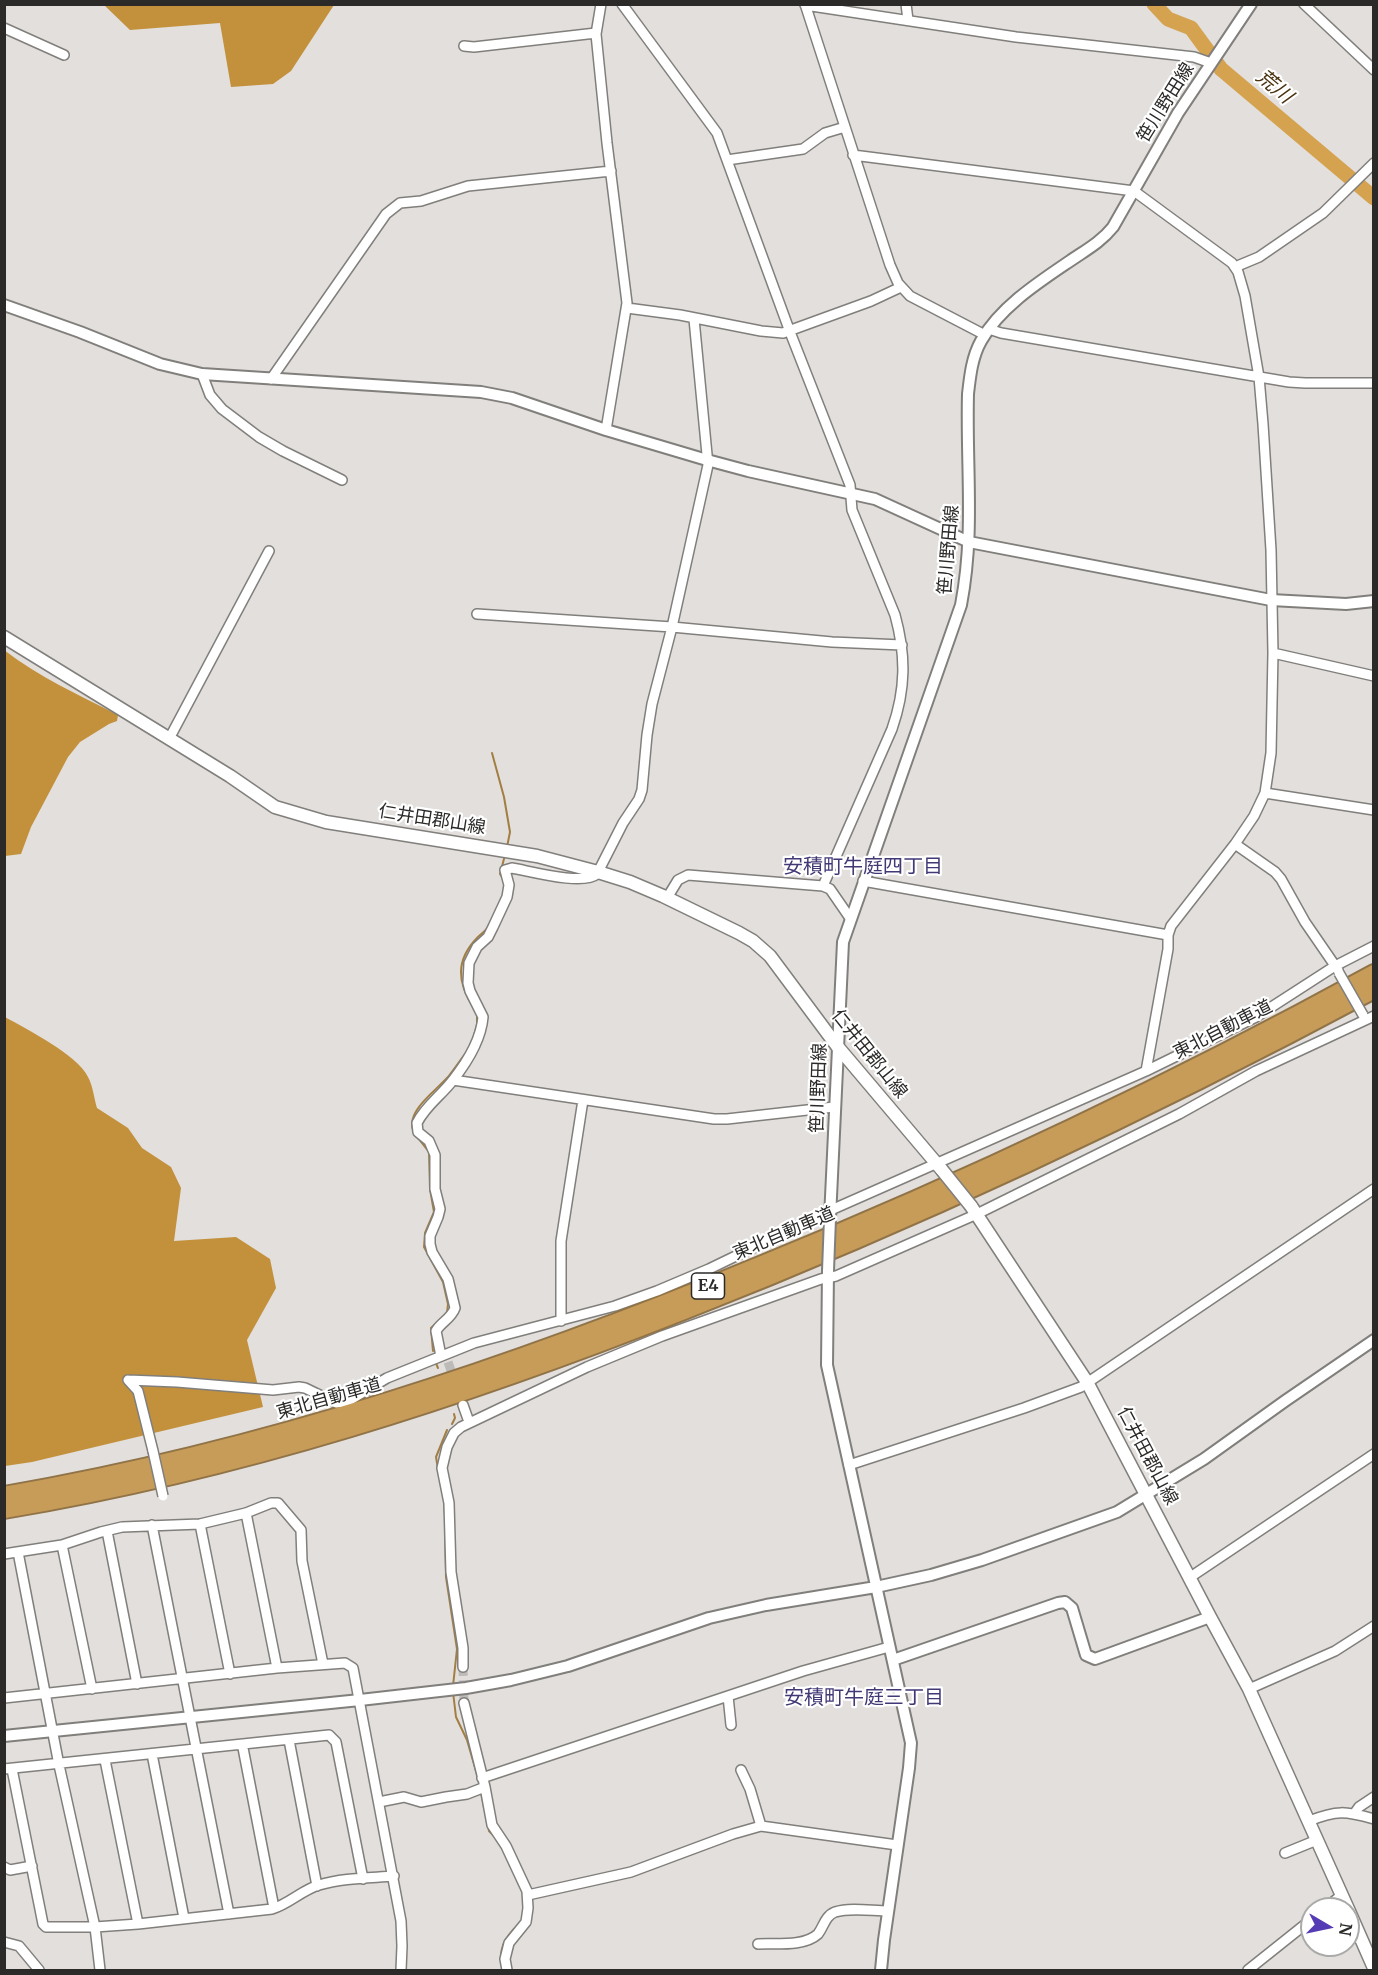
<!DOCTYPE html>
<html>
<head>
<meta charset="utf-8">
<style>
	body { margin:0 }
	#map { position:relative; width:1378px; height:1975px; overflow:hidden; background:#e2dfdc; font-family:Merriweather,serif }
	canvas { display:block }
	.frame { position:absolute; inset:0; border:6px solid #2b2a28; pointer-events:none }
	.north { position:absolute; left:1300px; top:1897px; width:60px; height:60px; box-sizing:border-box; background:#fff; border:2px solid #aaaaa9; border-radius:50%; rotate:99deg; font-size:16px; font-weight:700; line-height:24px; text-align:center; color:#2b2a28 }
	.north::after { content:''; display:block; margin:auto; width:21px; height:27px; background:#563cb4; clip-path:polygon(50% 0,100% 100%,50% 72%,0 100%) }
</style>
</head>
<body>
<div id="map">
<canvas width="1378" height="1975"></canvas>
<div class="frame"></div>
<div class="north">N</div>
</div>
<script>
const ctx = document.querySelector('canvas').getContext('2d');
ctx.lineJoin = 'round';
function fillPath(path, color) { ctx.fillStyle = color; ctx.fill(path, 'evenodd'); }
function trace(path, color, width, dash) { ctx.strokeStyle = color; ctx.lineWidth = width; ctx.lineCap = dash ? 'butt' : 'round'; ctx.setLineDash(dash || []); ctx.stroke(path); }
function label(font, color, halo, rows, align = 'center') {
  ctx.font = font + ' Merriweather,"Noto Sans JP",serif'; ctx.lineWidth = 4.5; ctx.setLineDash([]); ctx.textBaseline = 'middle'; ctx.strokeStyle = halo; ctx.fillStyle = color; for (const [text, x, y, turn = 0] of rows) {
    ctx.save(); ctx.translate(x, y); ctx.rotate((+turn || 0) * Math.PI / 180); ctx.textAlign = isNaN(turn) ? turn : align; if (halo) ctx.strokeText(text, 0, 0); ctx.fillText(text, 0, 0); ctx.restore();
  }
}
fillPath(new Path2D(`
	M104 5H334L291 71 273 84 231 87 220 23 130 30Z
	M4 650C39 677 79 695 118 715L117 721 109 724 80 742 68 757 31 827 21 854 5 856Z
	M5 1017C26 1029 78 1055 88 1077 93 1086 94 1098 97 1108L128 1128 142 1148 171 1167 181 1188 174 1241 236 1237 270 1259 276 1288 247 1340 263 1407 32 1462 5 1466Z`), '#c3903c');
trace(new Path2D(`
	M492 753 504 797 510 832 507 847
	M504 880 500 874 505 855
	M474 1008C457 983 455 960 478 937 481 934 485 931 488 928
	M472 1042 477 1025V1016
	M415 1134C402 1113 436 1091 448 1077 455 1068 461 1059 468 1050
	M418 1138 429 1152 430 1189 434 1212 425 1233 424 1247 443 1282 448 1304 447 1313 431 1328 433 1351
	M435 1361 438 1368
	M452 1424 455 1418 454 1414
	M439 1475 436 1457 447 1430
	M444 1501 445 1516
	M445 1522 446 1577 457 1649 453 1686
	M453 1692 456 1717 467 1740 478 1778
	M481 1792 489 1831 497 1839
	M503 1969C497 1950 505 1937 519 1924`), '#a27e43', 2);
trace(new Path2D(`
	M1154 4 1168 19 1191 28 1221 69 1374 198`), '#d5a24f', 15);
trace(new Path2D(`
	M448 1362 455 1382
	M463 1667 464 1703`), '#bdbbb8', 9, [9, 4.5]);
const minor = new Path2D(`
	M601 4 596 34 607 143 627 303 606 430
	M622 4 717 133 790 332 850 485 852 510 895 615C906 655 906 689 892 729L823 886
	M805 4 890 265 898 283 910 296 985 335
	M906 4 908 20
	M1304 4 1374 70
	M805 5 1016 37 1194 57 1211 63
	M4 28 64 55
	M464 46 474 47 596 33
	M853 155 1134 191 1232 263 1238 272 1245 296 1259 377 1263 424 1271 550 1273 653 1271 753 1265 793 1254 816 1235 844 1171 926 1168 935V949L1146 1071
	M727 160 803 149 825 133 845 127
	M1235 267 1259 257 1323 213 1374 163
	M627 308 680 315 761 331 783 333 871 301 901 287
	M989 329 1001 333 1289 382 1305 383H1374
	M202 374 210 395 222 409 259 437 283 451 342 480
	M271 379 386 214 400 203 421 201 468 186 611 171
	M477 614 672 627 832 642 902 645
	M1273 653 1374 676
	M169 739 269 551
	M1265 793 1374 810
	M1235 844 1275 872 1281 879 1305 922 1338 970
	M863 881 1168 935
	M667 898 678 880 688 875 823 886 830 889 850 918
	M453 1080 714 1119H727L834 1107
	M561 1321V1241L583 1100
	M441 1356 436 1331C441 1322 451 1319 455 1308L448 1279 432 1252 430 1244V1236L438 1217 440 1209 435 1189V1155L429 1141 418 1132 417 1123C426 1105 442 1095 453 1080 468 1061 481 1040 483 1017L470 991 468 983 469 963 477 947 488 937 493 927 507 897 509 885 505 870 512 868C530 871 583 886 597 874L623 823 639 799 642 790 647 735 652 704 672 627 708 465 694 319
	M128 1380 177 1382 273 1390 299 1387 305 1388 336 1403 347 1402 387 1378 474 1343 615 1306 657 1291 709 1269 831 1210 1146 1071 1256 1017 1335 966 1374 946
	M128 1380 138 1391 153 1451
	M463 1405 469 1422
	M849 1465 1024 1408 1081 1387 1374 1189
	M246 1513 277 1668
	M200 1524 230 1674
	M152 1525 229 1914
	M107 1531 137 1684
	M62 1545 92 1689
	M18 1552 59 1765 95 1927 100 1970
	M4 1554 62 1545 101 1532 122 1527 200 1524 246 1513 271 1503H278L301 1530 302 1561 323 1664
	M1189 1578 1374 1454
	M463 1667V1648L451 1572 449 1503 442 1468 447 1447 454 1433 461 1427 587 1367 662 1336 821 1279 836 1276 977 1214 1179 1114 1256 1071 1374 1016
	M1249 1689 1335 1651 1374 1626
	M728 1696 731 1725
	M4 1698 277 1668 345 1663 353 1668 401 1921 402 1946 401 1970
	M464 1703 485 1787 492 1825 506 1846 527 1891 528 1908 526 1922 509 1943 505 1959 507 1970
	M289 1740 317 1886
	M243 1748 274 1908
	M152 1754 184 1918
	M105 1760 138 1924
	M4 1769 329 1735 336 1742 363 1879
	M12 1769 43 1924 46 1927H95L138 1924 272 1909C289 1904 302 1890 319 1885 342 1878 369 1878 394 1876
	M741 1770 750 1789 761 1826
	M482 1778 803 1671 889 1647
	M379 1802 404 1797 421 1802 446 1797 467 1794 485 1787
	M1354 1814 1359 1807 1374 1797
	M1309 1821C1337 1810 1345 1811 1374 1819
	M1285 1853 1317 1840
	M4 1867 10 1870 32 1866
	M528 1895 631 1872 733 1834 761 1826 897 1845
	M1324 1909 1342 1895
	M4 1942 19 1946 39 1970
	M758 1944C775 1943 804 1947 818 1934 824 1926 825 1916 835 1912 851 1907 872 1911 888 1911
	M1248 1970 1312 1919`);
const tertiary = new Path2D(`
	M4 305 80 332 160 364 202 374 481 392 512 398 606 430 707 460 748 471 875 499 969 542 1271 600 1346 604 1374 601
	M830 1218 843 942 961 605C975 532 966 467 968 394 970 376 972 357 981 341 1000 307 1039 282 1070 261 1086 250 1101 242 1113 227L1178 113 1251 4
	M828 1271 827 1365 911 1743 909 1768 884 1940 881 1970
	M893 1660 1058 1603 1065 1602 1072 1608 1086 1655 1095 1659 1210 1617
	M4 1736 360 1700 466 1688 511 1680 568 1666 709 1618 766 1605 876 1587 931 1575 982 1560 1117 1512 1204 1459 1285 1401 1374 1340`);
const secondary = new Path2D(`
	M4 637 230 776 275 807 326 822 537 856 598 872 630 882 663 896 739 933 753 941 770 956 837 1046 942 1170
	M971 1206 1087 1382 1210 1617 1249 1689 1348 1909
	M1348 1909 1374 1968`);
const motorway = new Path2D(`
	M4 1495C265 1450 515 1366 760 1265 969 1180 1175 1082 1374 973
	M4 1510C238 1471 464 1398 684 1311 921 1218 1150 1110 1374 990`);
trace(minor, '#817f7c', 12);
trace(tertiary, '#817f7c', 14);
trace(secondary, '#817f7c', 15);
trace(motorway, '#907347', 20);
trace(minor, '#fff', 9);
trace(tertiary, '#fff', 10);
trace(secondary, '#fff', 12);
trace(motorway, '#c79b58', 16);
const minorBridge = new Path2D(`
	M1339 973 1363 1015
	M153 1451 163 1496`);
const tertiaryBridge = new Path2D(`
	M828 1271 830 1218`);
const secondaryBridge = new Path2D(`
	M942 1170 971 1206`);
trace(minorBridge, '#817f7c', 12, []);
trace(tertiaryBridge, '#817f7c', 14, []);
trace(secondaryBridge, '#817f7c', 15, []);
trace(minorBridge, '#fff', 9);
trace(tertiaryBridge, '#fff', 10);
trace(secondaryBridge, '#fff', 12);
for (const [x, y, w] of [
	[708,1286,33]
]) { const box = new Path2D(); box.roundRect(x - w / 2, y - 13, w, 26, 4.5); ctx.fillStyle = '#fff'; ctx.fill(box); trace(box, '#2b2a28', 1.5); }
label('bold 16px', '#2b2a28', null, [
	["E4",708,1286]
]);
label('18px', '#2b2a28', '#fff', [
	["笹川野田線",1166,103,-58],
	["笹川野田線",949,550,-85],
	["仁井田郡山線",432,820,9],
	["東北自動車道",1223,1030,-27],
	["仁井田郡山線",869,1054,51],
	["笹川野田線",819,1088,-88],
	["東北自動車道",784,1234,-23],
	["東北自動車道",329,1399,-16],
	["仁井田郡山線",1147,1456,62]
]);
label('italic 20px', '#49330f', '#fff', [
	["荒川",1274,87,40]
]);
label('20px', '#413975', '#fff', [
	["安積町牛庭四丁目",863,867],
	["安積町牛庭三丁目",864,1698]
]);
</script>
</body>
</html>
